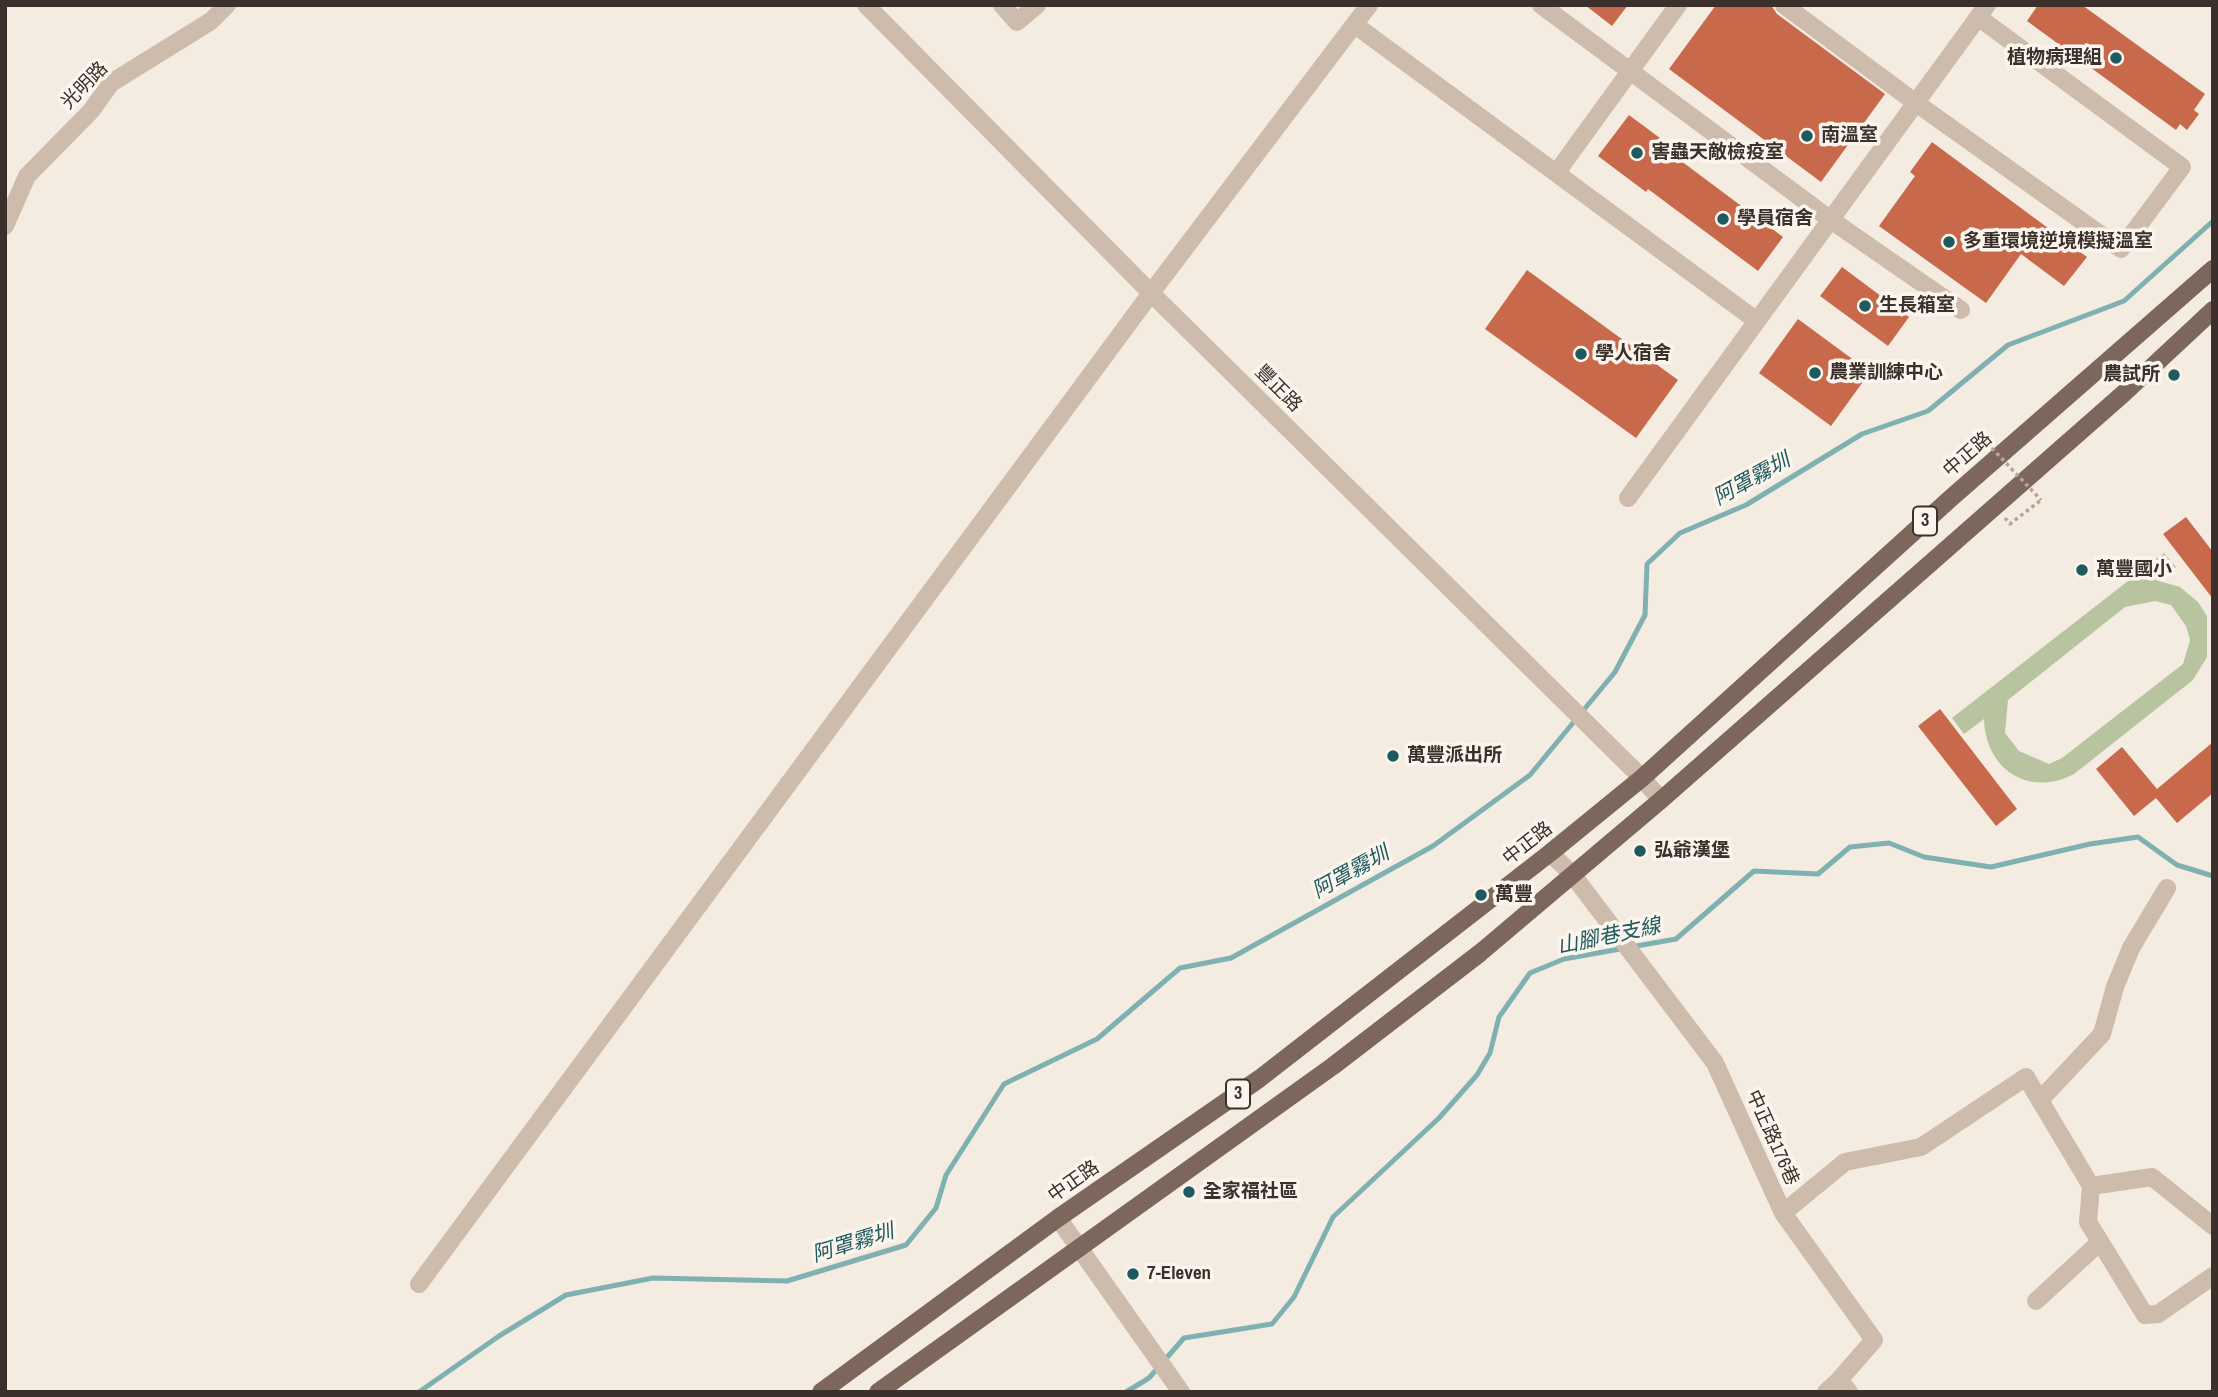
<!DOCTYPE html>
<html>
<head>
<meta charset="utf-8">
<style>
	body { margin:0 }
	#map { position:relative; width:2218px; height:1397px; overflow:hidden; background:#f4ebe1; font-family:"Archivo Narrow",sans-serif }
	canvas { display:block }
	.frame { position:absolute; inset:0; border:7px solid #3b302b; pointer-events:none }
</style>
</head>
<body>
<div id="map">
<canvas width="2218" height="1397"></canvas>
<div class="frame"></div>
</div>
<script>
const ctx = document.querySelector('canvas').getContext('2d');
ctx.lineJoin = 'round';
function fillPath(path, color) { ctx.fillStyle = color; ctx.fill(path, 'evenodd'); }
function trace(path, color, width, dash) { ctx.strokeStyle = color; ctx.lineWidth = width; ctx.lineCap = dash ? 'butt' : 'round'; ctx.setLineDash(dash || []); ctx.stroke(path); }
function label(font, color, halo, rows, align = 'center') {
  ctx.font = font + ' "Archivo Narrow","Noto Sans TC",sans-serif'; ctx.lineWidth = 7; ctx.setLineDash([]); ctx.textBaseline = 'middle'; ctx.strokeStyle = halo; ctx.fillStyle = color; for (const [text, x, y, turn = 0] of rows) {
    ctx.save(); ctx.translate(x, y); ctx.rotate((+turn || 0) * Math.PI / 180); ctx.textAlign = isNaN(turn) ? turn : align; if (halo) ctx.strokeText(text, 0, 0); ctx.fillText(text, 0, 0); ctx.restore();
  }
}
fillPath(new Path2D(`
	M2164 553 2176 567 2159 581 2180 587 2198 602 2207 616V657L2193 680 2074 774C2029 798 1985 769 1984 719L1964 734 1952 718ZM2155 601 2171 605 2186 626 2190 640 2183 664 2062 758 2049 764 2019 751 2005 733 2008 700 2125 607Z`), '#b8c4a0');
trace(new Path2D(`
	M419 1392 499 1336 566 1295 653 1278 787 1281 906 1245 936 1208 946 1175 1004 1084 1097 1039 1180 968 1231 958 1433 846 1530 775 1615 672 1645 615 1647 564 1680 533 1746 505 1862 434 1928 411 2008 345 2124 301 2213 221
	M1126 1392 1149 1378 1184 1338 1272 1324 1294 1297 1333 1217 1439 1118 1477 1075 1490 1053 1499 1017 1530 973 1564 959 1676 939 1754 871 1818 874 1850 847 1889 843 1924 857 1991 867 2090 844 2138 837 2177 865 2213 876`), '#7fb0b2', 5);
fillPath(new Path2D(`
	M1585 5H1628L1612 26Z
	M1716 5H1771L1777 14 1885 94 1821 182 1669 69Z
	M2038 5H2082L2205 94 2194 110 2199 114 2187 130 2180 124 2176 130 2027 21Z
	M1629 115 1676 150 1673 155 1783 237 1758 271 1648 189 1646 192 1598 156Z
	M1932 142 2087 257 2064 286 2021 254 1986 303 1879 226 1915 176 1910 172Z
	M1842 267 1909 317 1888 346 1820 296Z
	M1527 270 1678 380 1636 438 1485 329Z
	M1798 319 1870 372 1831 426 1759 373Z
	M2186 517 2213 552V599L2163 534Z
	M1940 709 2017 809 1996 826 1918 726Z
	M2213 742V793L2177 823 2156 798 2134 816 2096 769 2122 747 2157 789Z`), '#c8694b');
trace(new Path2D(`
	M2005 518 2010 524 2041 500`), '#b9a596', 3.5, [3.5, 3.5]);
trace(new Path2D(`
	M866 5 1151 293 1642 778 1661 800
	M1002 5 1017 22 1037 5
	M1541 5 1831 220 1961 310
	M1784 5 1916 103 2121 249 2182 167 1978 17
	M1355 25 1757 321
	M1557 172 1678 5
	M5 226 27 176 91 111 111 83 211 21 227 5
	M1628 498 1987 5
	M1550 853 1572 874 1715 1063 1783 1213 1845 1162 1921 1147 2026 1077 2091 1186
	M2040 1100 2102 1034 2115 987 2131 948 2167 888
	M2091 1186 2088 1222 2145 1315 2158 1314 2213 1276
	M2091 1186 2152 1177 2213 1226
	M1783 1213 1874 1340 1839 1380 1849 1392
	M1058 1218 1181 1392
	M419 1284 1151 293 1369 5
	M2036 1301 2100 1242
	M1826 1392 1839 1380`), '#cdbbac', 18);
trace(new Path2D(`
	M821 1392 1058 1218 1259 1079 1550 853 1642 778 1951 498 2213 269
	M878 1392 1333 1066 1480 953 1661 800 2123 394 2213 310`), '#7d675c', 18);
trace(new Path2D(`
	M1987 443 2041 500`), '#b9a596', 3.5, [3.5, 3.5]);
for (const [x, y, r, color] of [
	[2116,58,7,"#1f5a5e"],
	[1807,136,7,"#1f5a5e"],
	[1637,153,7,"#1f5a5e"],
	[1723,219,7,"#1f5a5e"],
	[1949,242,7,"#1f5a5e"],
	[1865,306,7,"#1f5a5e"],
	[1581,354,7,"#1f5a5e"],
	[1815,373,7,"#1f5a5e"],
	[2174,375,7,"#1f5a5e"],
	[2082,570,7,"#1f5a5e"],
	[1393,756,7,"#1f5a5e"],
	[1640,851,7,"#1f5a5e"],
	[1481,895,7,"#1f5a5e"],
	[1189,1192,7,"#1f5a5e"],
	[1133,1274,7,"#1f5a5e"]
]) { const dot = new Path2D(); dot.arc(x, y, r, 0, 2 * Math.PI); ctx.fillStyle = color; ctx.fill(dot); trace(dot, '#fbf5ee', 2.5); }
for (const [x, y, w] of [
	[1925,521,24],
	[1238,1094,24]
]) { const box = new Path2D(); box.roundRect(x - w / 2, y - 14.5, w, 29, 5); ctx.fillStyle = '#fbf5ee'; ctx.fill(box); trace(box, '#3b302b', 2); }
label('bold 18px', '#3b302b', null, [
	["3",1925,521],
	["3",1238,1094]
]);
label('bold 19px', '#3b302b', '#fbf5ee', [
	["植物病理組",2102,58,"right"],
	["南溫室",1821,136],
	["害蟲天敵檢疫室",1651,153],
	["學員宿舍",1737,219],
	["多重環境逆境模擬溫室",1963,242],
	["生長箱室",1879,306],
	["學人宿舍",1595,354],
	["農業訓練中心",1829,373],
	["農試所",2160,375,"right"],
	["萬豐國小",2096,570],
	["萬豐派出所",1407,756],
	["弘爺漢堡",1654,851],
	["萬豐",1495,895],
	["全家福社區",1203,1192],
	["7-Eleven",1147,1274]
], 'left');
label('19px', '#3b302b', '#fbf5ee', [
	["光明路",85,86,-46],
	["豐正路",1278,389,45],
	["中正路",1968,455,-41],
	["中正路",1528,844,-38],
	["中正路176巷",1772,1138,66],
	["中正路",1074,1182,-35]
]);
label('italic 21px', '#1f5a5e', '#fbf5ee', [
	["阿罩霧圳",1752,480,-29],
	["阿罩霧圳",1351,873,-29],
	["山腳巷支線",1609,937,-12],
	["阿罩霧圳",853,1244,-17]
]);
</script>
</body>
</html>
